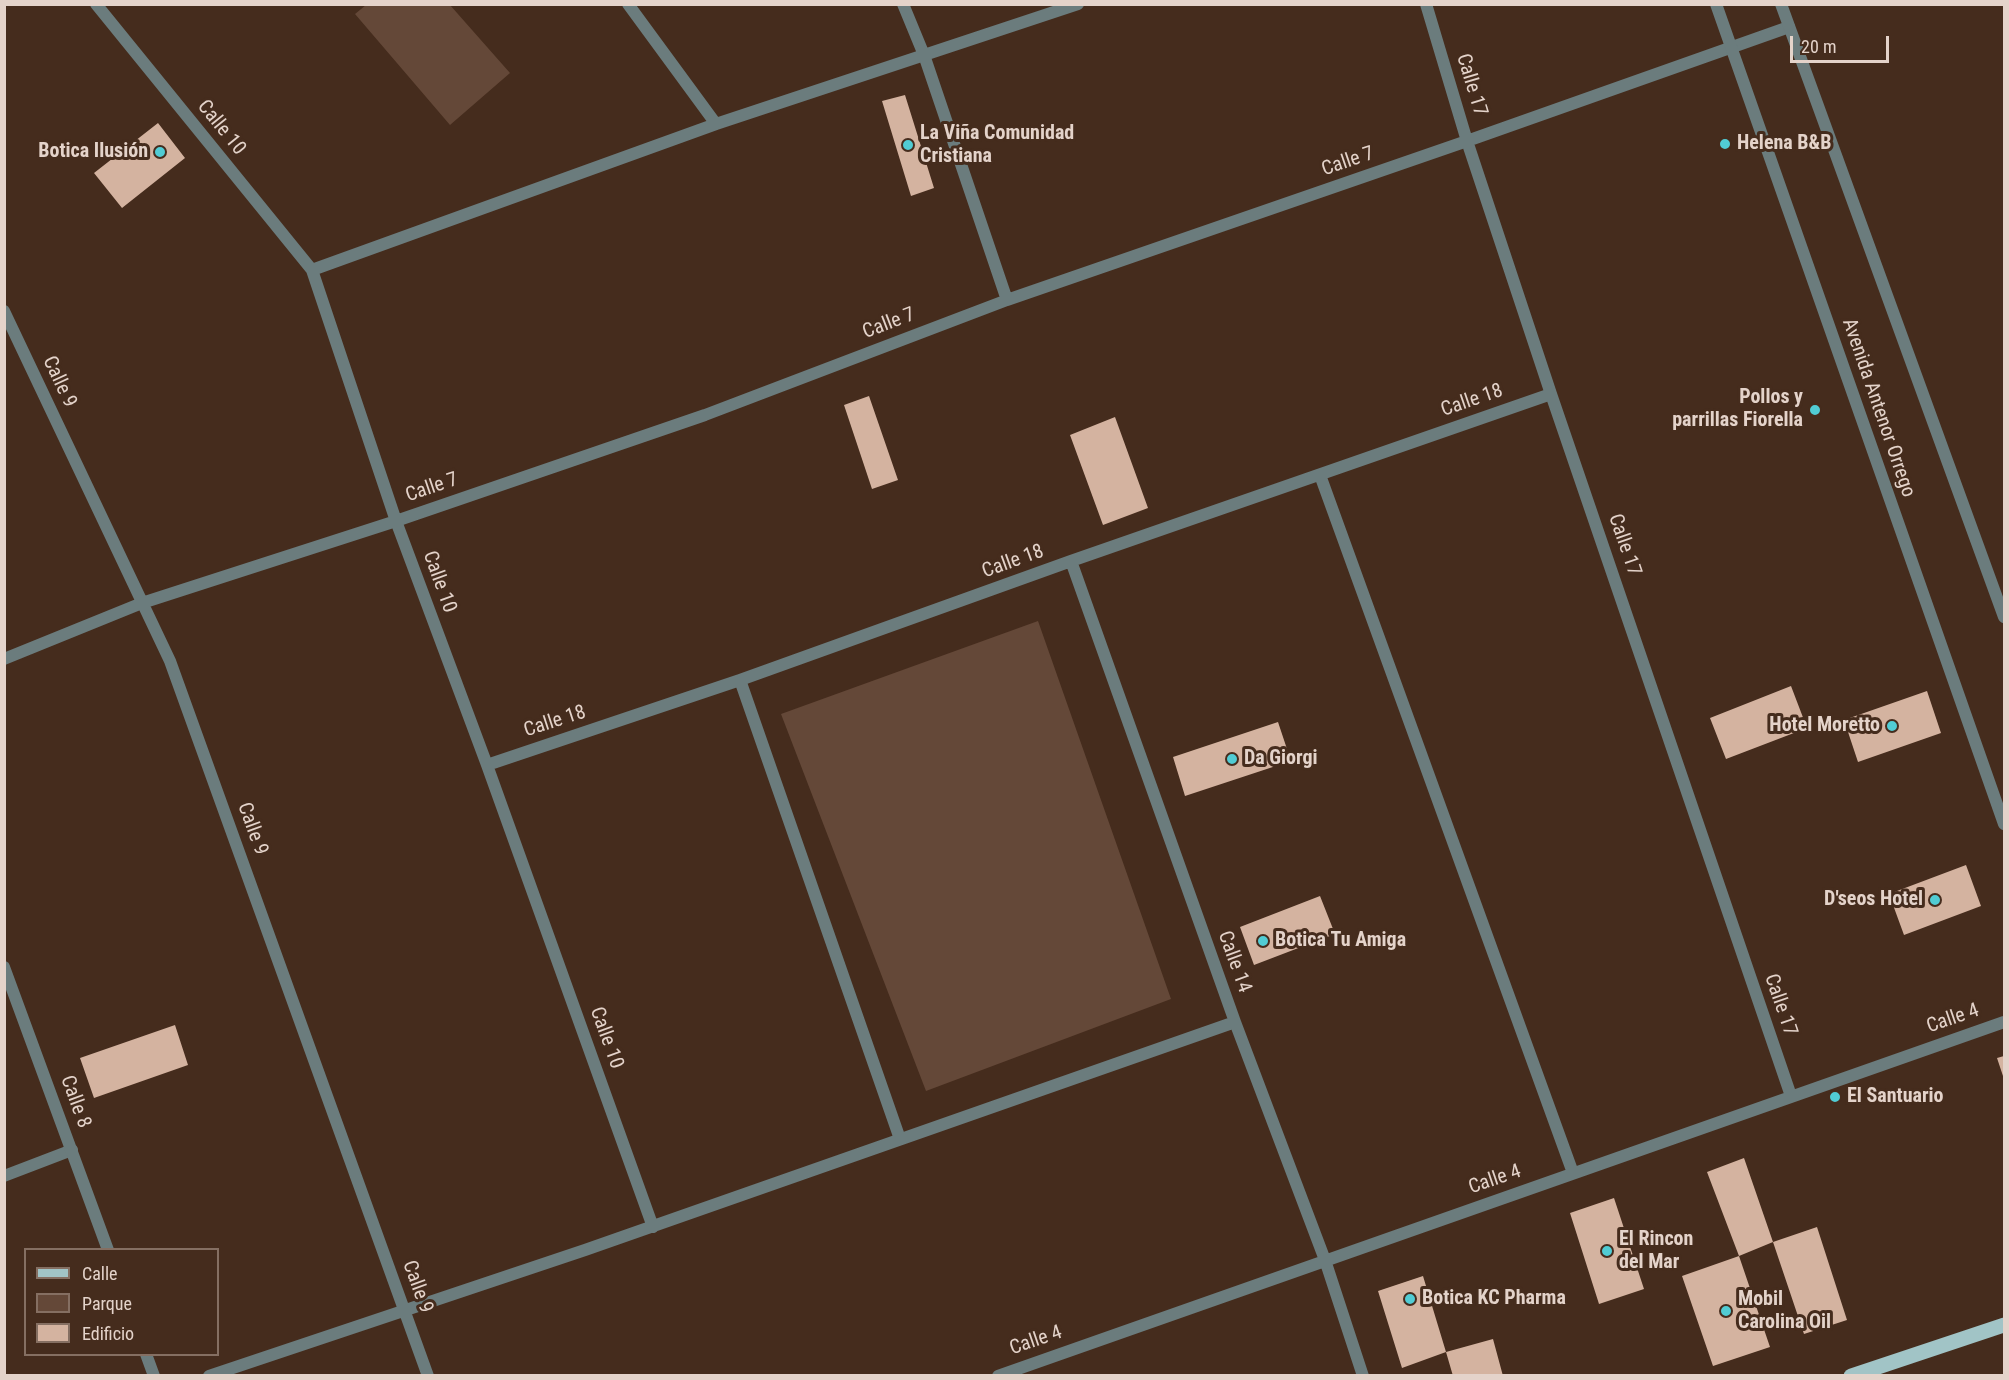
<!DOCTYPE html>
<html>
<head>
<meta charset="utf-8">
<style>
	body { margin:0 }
	#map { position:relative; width:2009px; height:1380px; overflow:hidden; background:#452c1d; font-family:"Roboto Condensed",sans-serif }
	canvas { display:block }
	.frame { position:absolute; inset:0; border:6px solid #e4d3ca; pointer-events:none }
	.legend { position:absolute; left:24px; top:1248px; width:195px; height:108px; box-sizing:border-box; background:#452c1d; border:2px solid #856f62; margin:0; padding:8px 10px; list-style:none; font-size:18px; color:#e4d3ca }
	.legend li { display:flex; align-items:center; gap:12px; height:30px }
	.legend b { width:30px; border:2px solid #856f62 }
	.scale { position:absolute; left:1790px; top:36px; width:99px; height:27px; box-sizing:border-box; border:3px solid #e4d3ca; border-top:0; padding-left:8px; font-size:18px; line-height:21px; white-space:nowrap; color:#e4d3ca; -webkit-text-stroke:4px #452c1d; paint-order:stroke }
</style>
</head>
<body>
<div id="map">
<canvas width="2009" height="1380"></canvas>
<div class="frame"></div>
<ul class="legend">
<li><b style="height:8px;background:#a1c4c6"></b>Calle</li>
<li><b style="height:16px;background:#644838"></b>Parque</li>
<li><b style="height:16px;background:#d4b3a0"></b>Edificio</li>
</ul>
<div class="scale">20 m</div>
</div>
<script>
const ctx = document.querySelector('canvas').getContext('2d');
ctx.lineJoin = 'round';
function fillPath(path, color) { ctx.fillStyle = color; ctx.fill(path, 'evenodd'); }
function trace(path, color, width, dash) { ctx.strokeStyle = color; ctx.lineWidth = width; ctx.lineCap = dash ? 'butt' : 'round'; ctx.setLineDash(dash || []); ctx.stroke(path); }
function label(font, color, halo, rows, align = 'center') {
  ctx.font = font + ' "Roboto Condensed",sans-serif'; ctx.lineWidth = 6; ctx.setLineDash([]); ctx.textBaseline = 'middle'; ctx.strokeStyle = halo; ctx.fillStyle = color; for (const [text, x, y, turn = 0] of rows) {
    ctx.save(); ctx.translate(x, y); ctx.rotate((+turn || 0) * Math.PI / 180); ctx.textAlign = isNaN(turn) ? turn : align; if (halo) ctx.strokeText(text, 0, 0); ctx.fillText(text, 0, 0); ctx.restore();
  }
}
fillPath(new Path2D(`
	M366 5H450L510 73 450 125 355 14Z
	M1038 621 1171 999 926 1091 781 714Z`), '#644838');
fillPath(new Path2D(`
	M905 95 934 188 911 196 882 101Z
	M158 123 185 158 122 208 94 173Z
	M869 396 898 480 872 489 844 405Z
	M1115 417 1148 508 1103 525 1070 435Z
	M1791 686 1807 728 1726 759 1710 718Z
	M1927 691 1941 733 1858 762 1844 720Z
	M1278 722 1291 761 1185 796 1173 757Z
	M1966 865 1981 906 1904 935 1889 894Z
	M1320 896 1335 934 1254 965 1240 927Z
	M175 1025 188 1065 94 1098 80 1058Z
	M2004 1056V1079L1997 1058Z
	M1744 1158 1773 1242 1739 1256 1707 1172Z
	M1614 1198 1644 1289 1599 1304 1570 1213Z
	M1817 1227 1847 1320 1804 1334 1773 1242Z
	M1739 1256 1770 1347 1713 1366 1682 1276Z
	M1423 1276 1446 1352 1493 1339 1503 1376H1453L1446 1352 1402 1368 1378 1291Z`), '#d4b3a0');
trace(new Path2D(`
	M96 4 312 270 396 521 487 765 653 1227
	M628 4 716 124
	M903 4 924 55 1007 300
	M1426 4 1467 141 1551 394 1791 1096
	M312 270 716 124 1078 4
	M4 311 170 661 428 1376
	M1320 475 1573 1173
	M1071 561 1235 1022 1325 1260 1363 1376
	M4 659 142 603 396 521 705 415 1007 300 1467 141 1789 27
	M740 680 900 1139
	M487 765 740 680 1071 561 1551 394
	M4 1176 72 1150
	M209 1376 585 1250 1235 1022
	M998 1376 2004 1022`), '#6b7c7d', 12);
trace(new Path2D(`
	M1716 4 2004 824
	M1781 4 2004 617
	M4 967 108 1250
	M146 1354 154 1376`), '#6b7c7d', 12);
trace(new Path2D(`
	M1851 1376 2004 1325`), '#a1c4c6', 15);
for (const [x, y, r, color] of [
	[1725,144,6,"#51ccd4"],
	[908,145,6,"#51ccd4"],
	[160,152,6,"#51ccd4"],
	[1815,410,6,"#51ccd4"],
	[1892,726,6,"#51ccd4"],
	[1232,759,6,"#51ccd4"],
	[1935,900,6,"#51ccd4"],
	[1263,941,6,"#51ccd4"],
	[1835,1097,6,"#51ccd4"],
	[1607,1251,6,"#51ccd4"],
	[1410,1299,6,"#51ccd4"],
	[1726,1311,6,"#51ccd4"]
]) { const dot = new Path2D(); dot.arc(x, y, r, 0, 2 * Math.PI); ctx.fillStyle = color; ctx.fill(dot); trace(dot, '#452c1d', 2); }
label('20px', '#e4d3ca', '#452c1d', [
	["Calle 17",1471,85,73],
	["Calle 10",221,128,51],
	["Calle 7",1348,162,-19],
	["Calle 7",889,324,-21],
	["Calle 9",59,382,65],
	["Calle 18",1472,401,-19],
	["Avenida Antenor Orrego",1878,408,71],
	["Calle 7",432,488,-19],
	["Calle 17",1624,545,71],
	["Calle 18",1013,562,-20],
	["Calle 10",439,582,70],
	["Calle 18",555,722,-18],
	["Calle 9",252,829,70],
	["Calle 14",1234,962,70],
	["Calle 17",1780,1005,71],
	["Calle 4",1953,1019,-19],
	["Calle 10",606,1038,70],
	["Calle 8",75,1102,70],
	["Calle 4",1495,1180,-19],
	["Calle 9",417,1287,70],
	["Calle 4",1036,1341,-19]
]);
label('bold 20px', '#e4d3ca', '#452c1d', [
	["La Viña Comunidad",920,134],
	["Cristiana",920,157],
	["Helena B&B",1737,144],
	["Botica Ilusión",148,152,"right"],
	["Pollos y",1803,398,"right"],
	["parrillas Fiorella",1803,421,"right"],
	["Hotel Moretto",1880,726,"right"],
	["Da Giorgi",1244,759],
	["D'seos Hotel",1923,900,"right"],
	["Botica Tu Amiga",1275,941],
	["El Santuario",1847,1097],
	["El Rincon",1619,1240],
	["del Mar",1619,1263],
	["Botica KC Pharma",1422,1299],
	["Mobil",1738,1300],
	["Carolina Oil",1738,1323]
], 'left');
</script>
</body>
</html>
